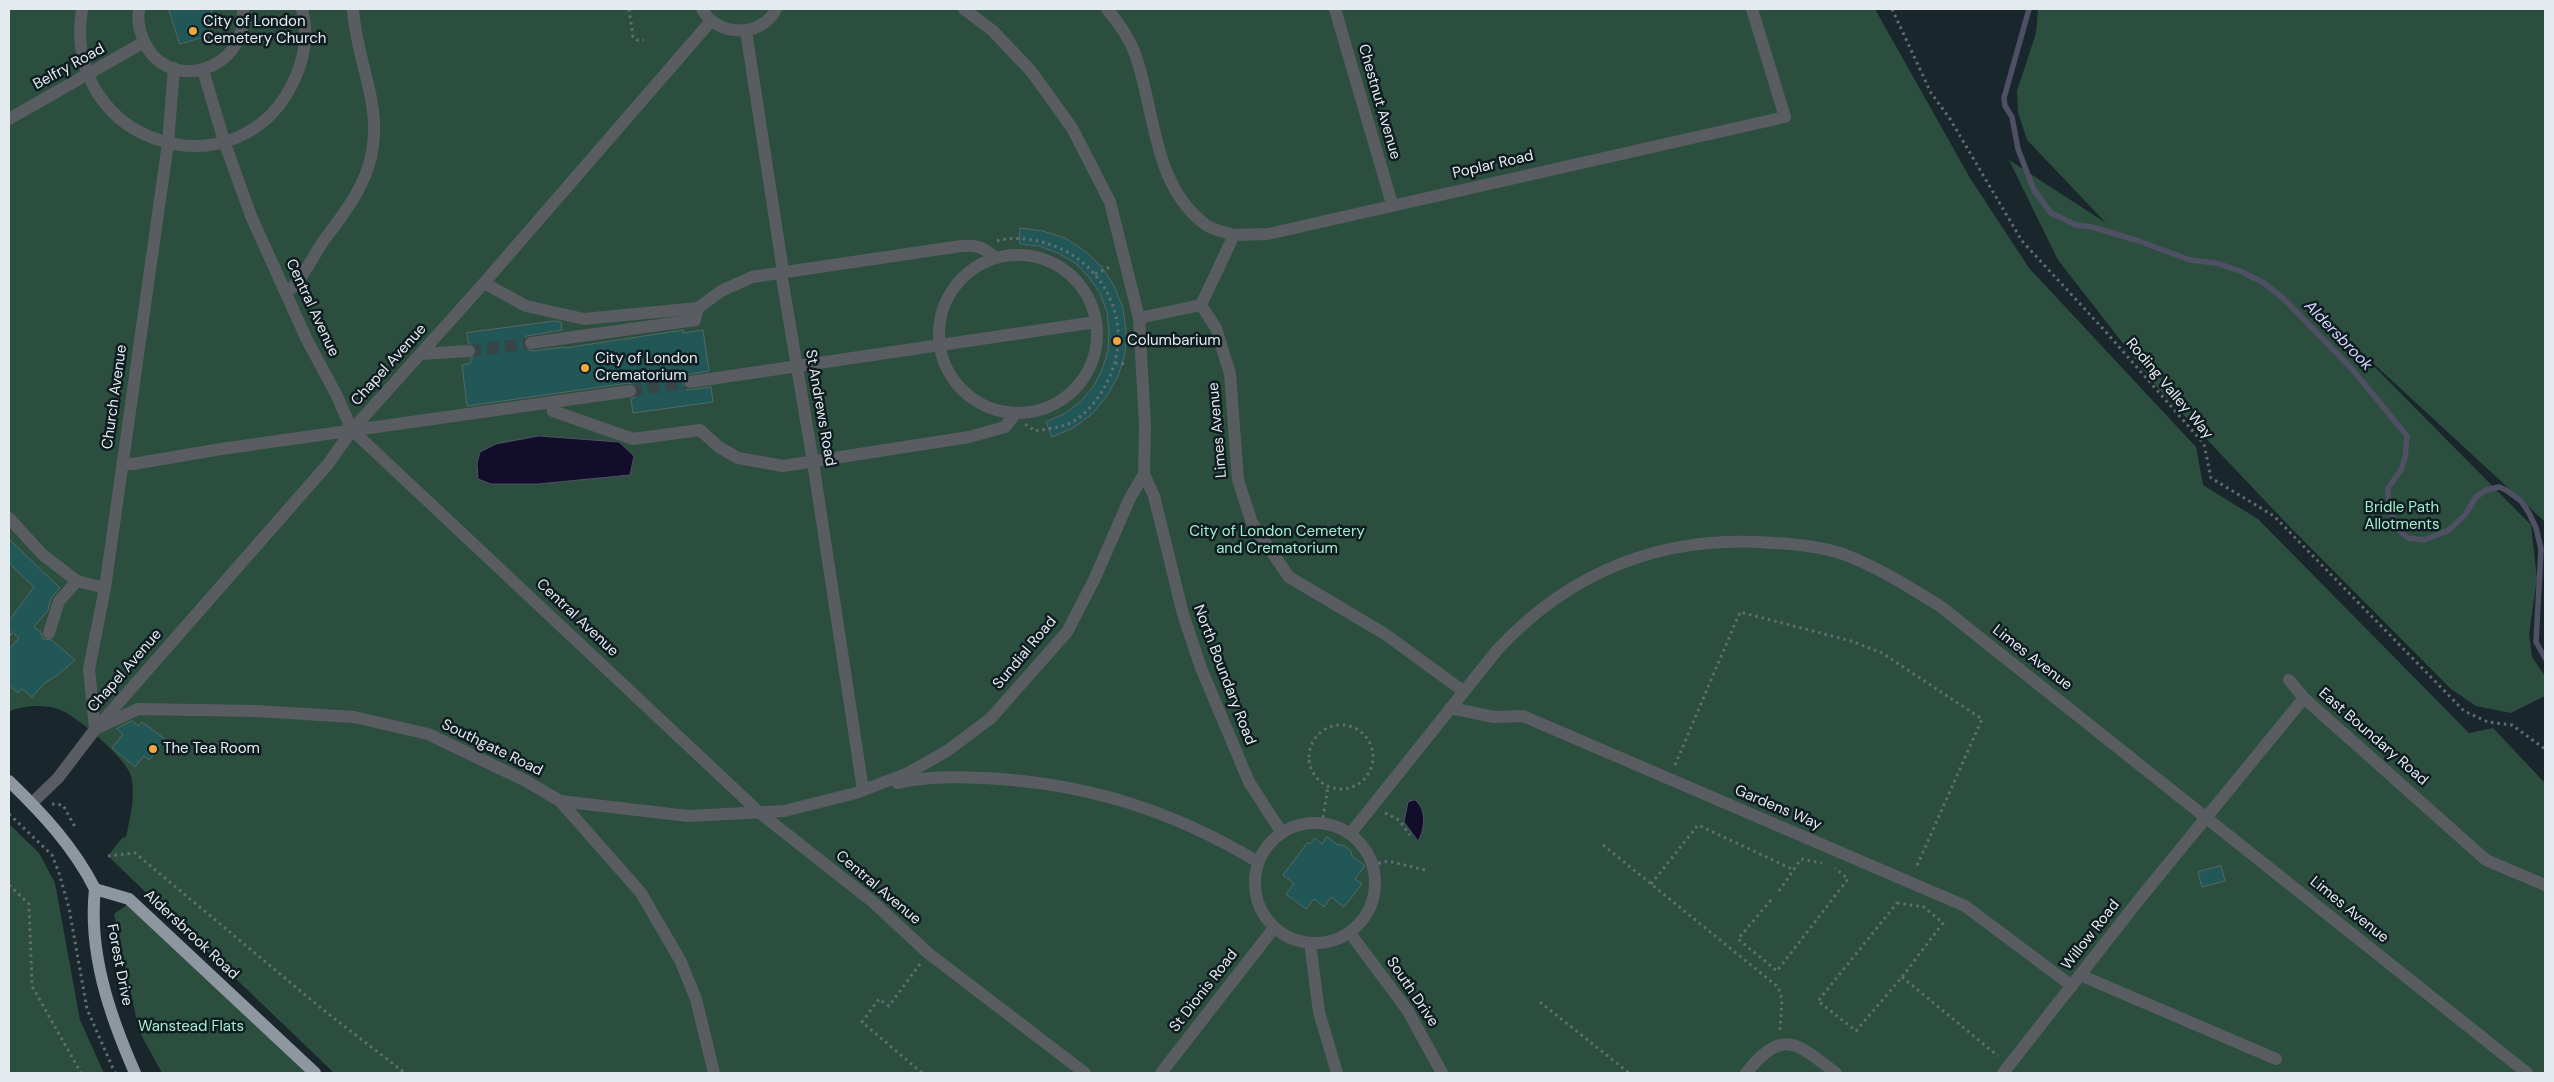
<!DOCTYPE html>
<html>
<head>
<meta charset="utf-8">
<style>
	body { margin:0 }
	#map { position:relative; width:2554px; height:1082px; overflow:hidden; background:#19262b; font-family:"DM Sans",sans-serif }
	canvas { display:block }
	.frame { position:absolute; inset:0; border:10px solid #e3ebef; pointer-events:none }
</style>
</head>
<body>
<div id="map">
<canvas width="2554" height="1082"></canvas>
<div class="frame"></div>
</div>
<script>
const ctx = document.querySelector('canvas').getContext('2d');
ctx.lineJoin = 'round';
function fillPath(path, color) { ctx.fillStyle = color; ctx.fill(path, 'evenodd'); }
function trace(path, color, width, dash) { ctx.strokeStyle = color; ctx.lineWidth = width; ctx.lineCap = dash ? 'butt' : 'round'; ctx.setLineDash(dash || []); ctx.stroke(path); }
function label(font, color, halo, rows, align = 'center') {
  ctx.font = font + ' "DM Sans",sans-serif'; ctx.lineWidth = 5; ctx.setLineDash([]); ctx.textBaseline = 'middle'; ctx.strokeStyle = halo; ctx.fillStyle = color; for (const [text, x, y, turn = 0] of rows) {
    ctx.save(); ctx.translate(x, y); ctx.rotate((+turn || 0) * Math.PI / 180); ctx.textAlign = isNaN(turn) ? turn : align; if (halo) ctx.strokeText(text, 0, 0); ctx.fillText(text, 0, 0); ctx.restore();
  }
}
fillPath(new Path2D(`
	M9 9H1875L1970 178 2029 268 2196 447 2203 485 2258 519 2469 733 2493 728 2545 783V1073H334L108 856 122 838 126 837C130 817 136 796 131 776 127 759 75 714 58 709 42 704 25 706 9 711Z
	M2038 9H2545V642L2544 521 2348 340 2531 525 2537 579 2529 634 2532 657 2545 676V696L2511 713 2476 706 2451 689 2290 527 2157 387 2058 260 2009 160 2106 223 2027 140 2018 112 2017 91 2036 33Z
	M9 824 39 853 55 883 80 1020 104 1073H9Z
	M127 905 307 1073H162L139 1031 114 914Z`), '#2c4e3f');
const water = new Path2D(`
	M539 436 619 442 634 456 630 475 538 484H491L478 479 477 463 480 452 496 444Z
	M1415 800C1427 809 1425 829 1418 841L1404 822 1408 802Z`);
fillPath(water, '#110d2a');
trace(water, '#505065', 1);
trace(new Path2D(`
	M2029 9 2004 98 2005 106 2012 117 2018 149 2034 190 2051 213 2076 225 2092 227 2136 240 2190 260 2216 263 2240 271 2264 283 2284 299 2353 370 2407 436 2405 458 2401 470 2388 488V496L2395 527 2408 538 2424 540 2449 530 2465 515 2476 497 2486 490 2499 487 2506 490 2521 501 2529 513 2536 528 2541 549 2536 642 2545 658`), '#505065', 5.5);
const building = new Path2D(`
	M169 9H212L209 26 211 35 180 44Z
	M1020 228 1043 231 1065 238 1085 251 1102 267 1114 286 1123 308 1126 331 1125 354 1118 376 1107 396 1092 414 1073 428 1052 437 1046 422 1064 414 1080 402 1093 387 1102 370 1108 351 1109 332 1107 312 1100 293 1089 277 1075 263 1058 253 1039 246 1020 244Z
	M555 321 561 322 562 330 526 336 523 344 525 348 532 351 564 347 565 348 683 330V333L703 330 709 371 685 375 682 383 687 390 711 387 713 402 633 413 631 399 635 397 638 390 636 386 629 383 467 406 462 365 471 363 470 359 476 355 477 351 475 346 468 343 467 333Z
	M9 539 60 588 51 598 48 610 34 627 41 632 43 639 52 640 75 660 58 675 45 683 32 697 22 689 18 693 9 685V649L19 638 9 630V621L34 587 9 563Z
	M132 721 139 726 142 722 165 739 149 760 144 756 135 767 112 748 123 734 117 729Z
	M1327 837 1338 845H1343L1351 851 1352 856 1365 866 1355 879 1362 884 1344 907 1331 897 1324 907 1314 899 1306 909 1286 894 1294 884 1283 875 1308 842 1310 844 1315 838 1322 844Z
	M2221 866 2225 881 2202 887 2198 872Z`);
fillPath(building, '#215757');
trace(building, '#566766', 1);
trace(new Path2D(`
	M469 351 531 343
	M630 391 690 382`), '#374448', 12, [12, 6]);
trace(new Path2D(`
	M629 9 633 37 637 40H644
	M1892 9 1931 93 1950 119 2022 241 2106 332 2204 444 2211 478 2274 516 2464 711 2488 722 2512 725 2545 749
	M997 241C1013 236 1031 239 1046 243 1108 262 1137 329 1105 386 1097 401 1084 417 1068 424 1058 428 1046 429 1035 431L1025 424
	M1095 274 1112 266
	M1115 363 1127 364
	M9 634 13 637
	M1309 757a32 32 0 1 1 64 0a32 32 0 1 1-64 0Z
	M1675 765 1740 612 1851 641 1882 653 1982 719 1916 868
	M52 804 63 805 75 827
	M1385 813 1399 820 1410 835
	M9 814 52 855 59 873 69 908 87 1009 115 1073
	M1322 824 1328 787
	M1603 845 1778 987 1782 999 1780 1031
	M108 856 135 853 322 1009 405 1073
	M1372 865 1388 861 1425 870
	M1651 884 1698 825 1794 870
	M9 885 29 904 32 986 81 1073
	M1779 891 1801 859 1822 863
	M1771 900 1738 939 1777 971 1848 879 1835 868
	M1897 903 1924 907 1943 923 1902 977 1856 1031 1818 1001Z
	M920 964 889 1006 879 999 862 1022 922 1073
	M1902 977 1998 1056
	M1540 1002 1629 1073`), '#626d71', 3, [2.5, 4]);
trace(new Path2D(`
	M82 9C60 147 244 200 296 76 305 55 308 31 302 9
	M139 9C137 19 139 29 143 39 165 95 249 73 243 9
	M702 9C717 37 762 38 776 9
	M964 9 993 31 1031 71 1072 128 1110 202 1139 318 1145 424 1144 474 1154 496 1183 614 1201 668 1249 782 1282 833
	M1107 9C1119 23 1129 37 1135 54 1156 112 1152 185 1206 225 1213 230 1225 232 1234 235
	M1335 9 1392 204
	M746 31 783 271 782 278 813 462 863 790
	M174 68 168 143 105 588 89 669 95 729 138 709 256 711 354 717 428 734 526 781 560 801 641 893 680 960 696 999 714 1073
	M203 70 224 141 251 216 307 340 336 394 352 430 760 813 873 902 928 953 1085 1073
	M9 119 144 42
	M939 334a79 79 0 1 1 158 0a79 79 0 1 1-158 0Z
	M484 283 526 306 584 319 698 308
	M287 292C302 281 313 256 324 240 360 193 383 160 371 98 365 68 355 40 353 9
	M1201 305 1216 328 1230 374 1238 480 1252 523 1289 577 1385 634 1463 691
	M1139 318 1201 305 1234 235 1268 234 1785 117 1752 9
	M531 343 695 320 698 308 721 291 752 277 961 246C977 245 984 247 995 258
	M420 354 469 351
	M690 382 1096 322
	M552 402 553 411 633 439 700 430 719 447 738 458 783 466 969 437 1005 427 1015 414
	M122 464H133L221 449 630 391
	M9 518 43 555 77 581 105 588
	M49 633 59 601 77 581
	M2289 680 2304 698
	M1450 708 1494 717 1523 716 1965 906 2072 986
	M898 783C926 776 956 777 985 778 1085 783 1172 810 1258 862
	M560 801 688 816 784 811 856 793 908 773 947 751 991 718 1067 632 1094 580 1130 498 1144 474
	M32 803 58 778 93 732 328 464 352 430 484 283 711 21
	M1255 883a60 60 0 1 1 120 0a60 60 0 1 1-120 0Z
	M1350 834 1498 649C1572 570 1665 534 1773 543 1796 544 1822 547 1843 554 1878 567 1909 587 1940 606L2527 1073
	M1350 933 1408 1011 1442 1073
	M1310 943 1319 1012 1337 1073
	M2080 975 2276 1059
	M1161 1073 1274 928
	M1746 1073C1783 1027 1796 1043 1836 1073
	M2003 1073 2142 896 2304 698 2486 860 2545 885`), '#595d62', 12);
trace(new Path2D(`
	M9 781C42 813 74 847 95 889L129 899 315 1073
	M95 889C88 953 110 1016 135 1073`), '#8e96a0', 12);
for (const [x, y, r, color] of [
	[193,31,5,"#efa73e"],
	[1117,341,5,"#efa73e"],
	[585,368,5,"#efa73e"],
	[153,749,5,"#efa73e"]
]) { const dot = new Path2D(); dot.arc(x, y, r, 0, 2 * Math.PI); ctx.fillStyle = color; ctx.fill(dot); trace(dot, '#0f1c21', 2); }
label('15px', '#e3ebef', '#0f1c21', [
	["City of London",203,22],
	["Cemetery Church",203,39],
	["Columbarium",1127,341],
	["City of London",595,359],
	["Crematorium",595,376],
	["The Tea Room",163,749]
], 'left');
label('15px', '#e3ebef', '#0f1c21', [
	["Belfry Road",69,67,-29],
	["Chestnut Avenue",1379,102,74],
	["Poplar Road",1493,165,-13],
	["Central Avenue",312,308,65],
	["Chapel Avenue",389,365,-48],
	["Roding Valley Way",2169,389,50],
	["Church Avenue",115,397,-82],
	["St Andrews Road",820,408,80],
	["Limes Avenue",1218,430,-95],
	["Central Avenue",577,618,43],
	["Sundial Road",1025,653,-50],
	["Limes Avenue",2032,658,38],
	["Chapel Avenue",125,671,-49],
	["North Boundary Road",1224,675,69],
	["East Boundary Road",2373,737,41],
	["Southgate Road",492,748,26],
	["Gardens Way",1778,808,23],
	["Central Avenue",878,888,40],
	["Limes Avenue",2349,910,39],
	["Aldersbrook Road",191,935,43],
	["Willow Road",2091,935,-52],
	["Forest Drive",119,965,79],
	["St Dionis Road",1204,991,-52],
	["South Drive",1412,992,56]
]);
label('15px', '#a5eecb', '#0f1c21', [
	["Bridle Path",2402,508],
	["Allotments",2402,525],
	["City of London Cemetery",1277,532],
	["and Crematorium",1277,549],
	["Wanstead Flats",191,1027]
]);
label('italic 16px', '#d6d6fc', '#0f1c21', [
	["Aldersbrook",2338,336,46]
]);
</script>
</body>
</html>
